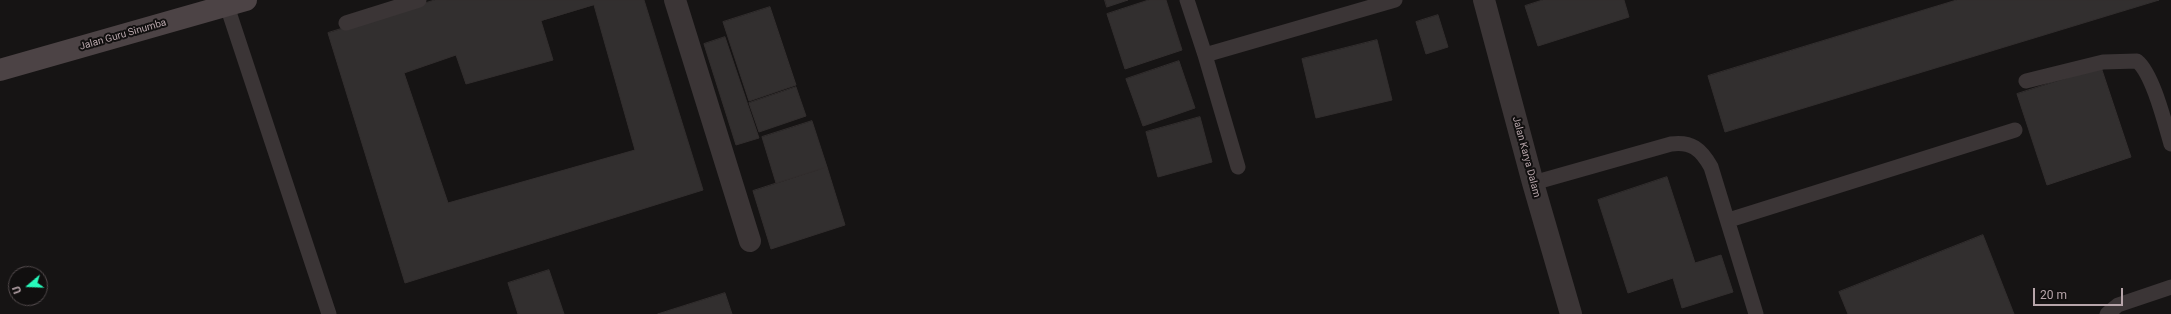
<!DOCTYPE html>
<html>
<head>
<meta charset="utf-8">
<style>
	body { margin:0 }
	#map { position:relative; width:2171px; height:314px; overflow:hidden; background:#161414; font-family:Roboto,sans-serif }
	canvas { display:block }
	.north { position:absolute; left:8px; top:266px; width:40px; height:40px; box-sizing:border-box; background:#110f0f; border:1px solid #534b4d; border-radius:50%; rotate:251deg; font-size:11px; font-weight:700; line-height:16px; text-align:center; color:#b7a5aa }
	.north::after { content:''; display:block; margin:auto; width:14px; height:18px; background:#28fbbd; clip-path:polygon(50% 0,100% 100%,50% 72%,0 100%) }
	.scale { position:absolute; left:2033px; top:288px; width:90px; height:18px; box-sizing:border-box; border:2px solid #b7a5aa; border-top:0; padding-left:5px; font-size:12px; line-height:14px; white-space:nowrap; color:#b7a5aa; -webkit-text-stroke:3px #110f0f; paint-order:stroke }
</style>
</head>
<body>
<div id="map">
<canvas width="2171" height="314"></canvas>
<div class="north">U</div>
<div class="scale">20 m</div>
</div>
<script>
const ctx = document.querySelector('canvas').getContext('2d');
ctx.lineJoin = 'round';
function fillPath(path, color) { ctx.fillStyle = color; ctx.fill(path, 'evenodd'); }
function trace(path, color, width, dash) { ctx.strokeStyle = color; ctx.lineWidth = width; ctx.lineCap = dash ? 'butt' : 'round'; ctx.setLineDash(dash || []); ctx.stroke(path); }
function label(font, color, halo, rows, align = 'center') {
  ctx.font = font + ' Roboto,sans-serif'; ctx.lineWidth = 4; ctx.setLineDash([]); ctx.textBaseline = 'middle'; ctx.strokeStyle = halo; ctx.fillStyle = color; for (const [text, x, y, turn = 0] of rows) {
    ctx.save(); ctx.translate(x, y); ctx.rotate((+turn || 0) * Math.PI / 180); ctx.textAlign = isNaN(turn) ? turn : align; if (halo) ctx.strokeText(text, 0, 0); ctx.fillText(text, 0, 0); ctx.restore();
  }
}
const building = new Path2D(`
	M435 0H644L703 190 405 283 328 33ZM594 5 635 150 448 203 404 73 456 55 466 84 553 60 541 21Z
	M1105 0H1128L1107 7Z
	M1149 0H1166L1182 50 1125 69 1107 14Z
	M1543 0H1624L1629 17 1538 46 1525 6Z
	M1957 0H2159L1725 132 1708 76Z
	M770 7 796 85 749 101 723 22Z
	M1438 15 1448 47 1426 54 1416 22Z
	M725 37 759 138 736 145 704 44Z
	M1377 40 1392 100 1316 118 1302 59Z
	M1179 61 1195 108 1143 126 1126 79Z
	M2101 67 2131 157 2047 185 2017 94Z
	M796 87 806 116 759 132 749 103Z
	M1200 117 1212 162 1158 177 1146 132Z
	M812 121 827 167 776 183 762 137Z
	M827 167 845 225 771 249 753 191Z
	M1667 177 1695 263 1721 255 1733 292 1682 308 1673 278 1628 293 1598 200Z
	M1983 235 2014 314H1848L1839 292Z
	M549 270 564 314H518L508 283Z
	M725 293 732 314H658Z`);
fillPath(building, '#322f2f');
trace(building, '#322e2e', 1);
trace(new Path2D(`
	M1187 0 1205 55 1395 0
	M227 6 329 314
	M346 23 419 0
	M1205 55 1238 167
	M2026 81 2103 62 2137 61C2153 74 2165 124 2171 144
	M1533 183 1671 144C1691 141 1701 149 1711 167L1756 314
	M1729 220 2015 130
	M2107 314 2118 305 2171 287`), '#3b3536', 15);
trace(new Path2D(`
	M675 0 750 241
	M1484 0 1533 183 1571 314`), '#3b3536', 22);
trace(new Path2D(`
	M0 70 246 0`), '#4c4345', 22);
label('10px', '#b7a5aa', '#110f0f', [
	["Jalan Guru Sinumba",123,35,-16],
	["Jalan Karya Dalam",1526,157,75]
]);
</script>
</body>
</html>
